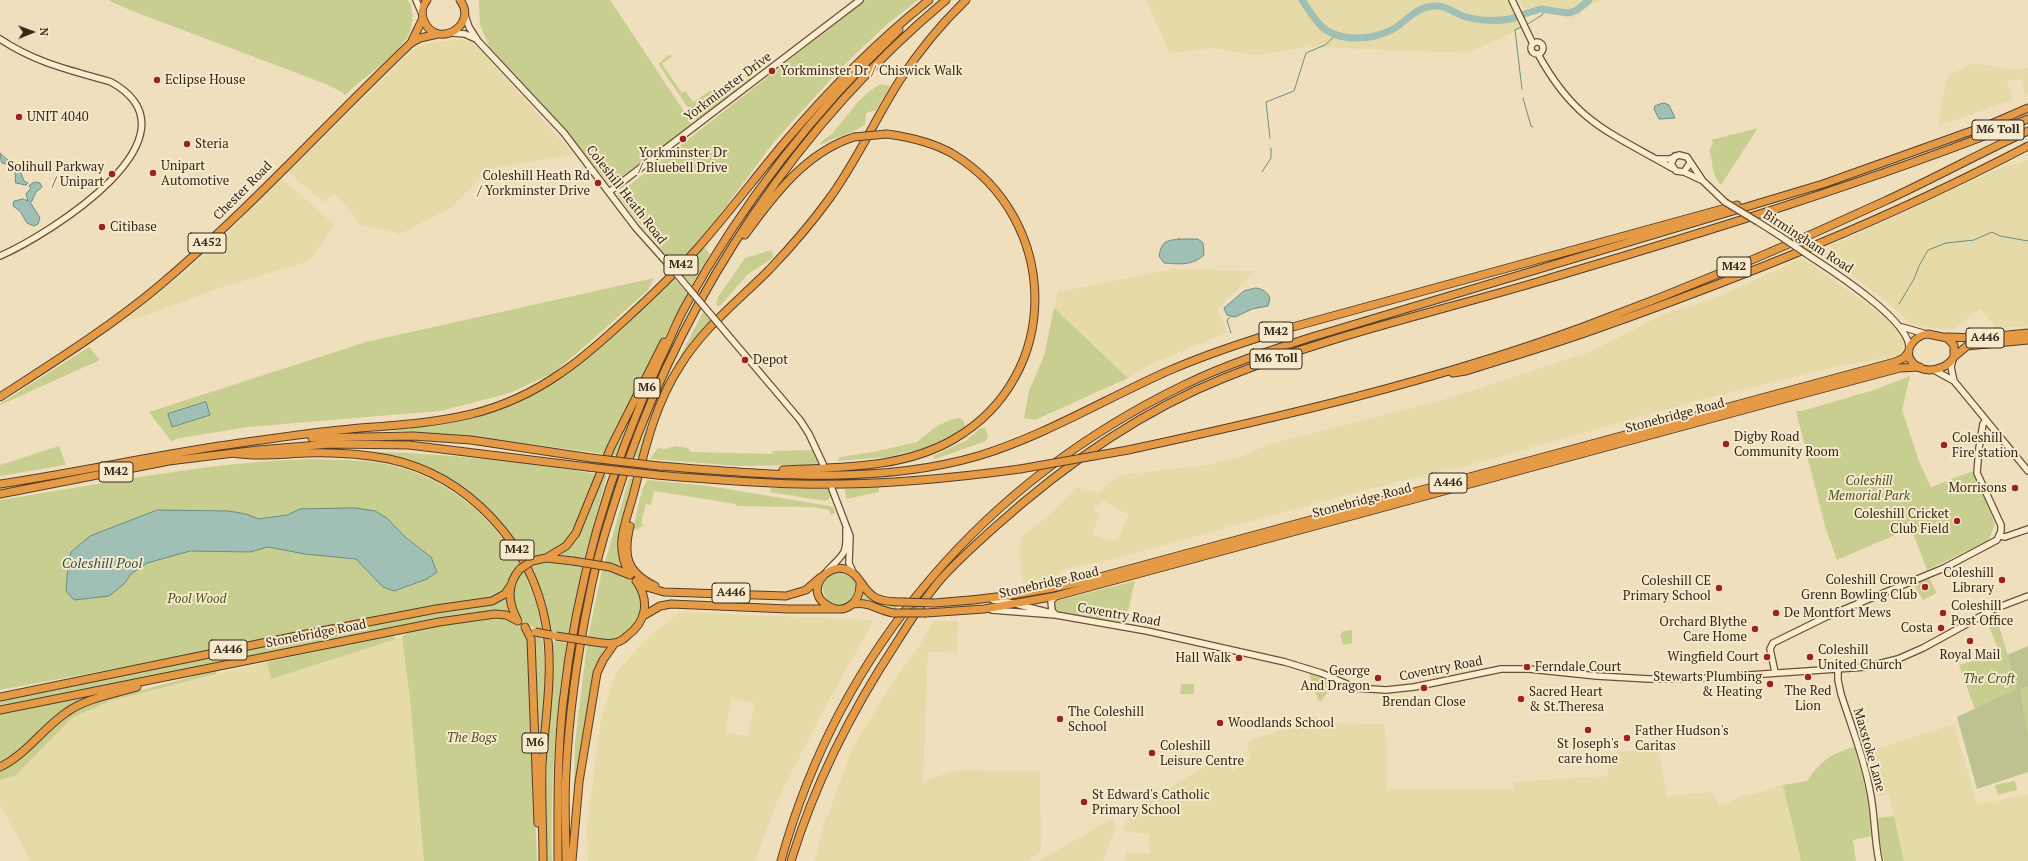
<!DOCTYPE html>
<html>
<head>
<meta charset="utf-8">
<style>
	body { margin:0 }
	#map { position:relative; width:2028px; height:861px; overflow:hidden; background:#f0dfbc; font-family:"PT Serif",serif }
	canvas { display:block }
	.north { position:absolute; left:12px; top:12px; width:40px; height:40px; -webkit-text-stroke:3px #f7e9cc; paint-order:stroke; rotate:89deg; font-size:11px; font-weight:700; line-height:16px; text-align:center; color:#36271a }
	.north::after { content:''; display:block; margin:auto; width:14px; height:18px; background:#36271a; clip-path:polygon(50% 0,100% 100%,50% 72%,0 100%) }
</style>
</head>
<body>
<div id="map">
<canvas width="2028" height="861"></canvas>
<div class="north">N</div>
</div>
<script>
const ctx = document.querySelector('canvas').getContext('2d');
ctx.lineJoin = 'round';
function fillPath(path, color) { ctx.fillStyle = color; ctx.fill(path, 'evenodd'); }
function trace(path, color, width, dash) { ctx.strokeStyle = color; ctx.lineWidth = width; ctx.lineCap = dash ? 'butt' : 'round'; ctx.setLineDash(dash || []); ctx.stroke(path); }
function label(font, color, halo, rows, align = 'center') {
  ctx.font = font + ' "PT Serif",serif'; ctx.lineWidth = 4; ctx.setLineDash([]); ctx.textBaseline = 'middle'; ctx.strokeStyle = halo; ctx.fillStyle = color; for (const [text, x, y, turn = 0] of rows) {
    ctx.save(); ctx.translate(x, y); ctx.rotate((+turn || 0) * Math.PI / 180); ctx.textAlign = isNaN(turn) ? turn : align; if (halo) ctx.strokeText(text, 0, 0); ctx.fillText(text, 0, 0); ctx.restore();
  }
}
fillPath(new Path2D(`
	M1146 0H1508L1520 29 1468 53 1310 47 1256 55 1211 48 1170 53Z
	M1519 0H1599L1570 21 1572 9 1548 6 1524 9Z
	M462 39 472 43 487 57 574 155 488 169 452 207 398 235 397 233 361 225 335 193 324 202 288 172 416 47 427 43Z
	M1974 63 2012 70 2028 68V94L2025 95 2022 79 2007 81 2013 100 1952 121 1938 124 1947 76Z
	M2028 159V326L1996 328 1980 308 1954 330 1929 328 1909 323 1887 301 1818 252 2009 164 2011 166Z
	M281 178 335 225 309 261 220 288 121 324 213 248Z
	M1802 258 1884 316 1903 337V348L1899 356 1844 365 1703 399 1463 467 1364 490 1110 560 1062 570 1055 581 1024 589 1019 552 1023 535 1047 517 1076 487 1100 492 1110 482 1120 475 1208 465 1240 457 1270 444 1439 401 1590 352 1664 314 1713 299ZM1104 501 1129 515 1118 538 1110 541 1092 535 1100 514 1093 509Z
	M1172 269 1255 271 1217 310 1228 332 1149 365 1128 378 1054 308 1058 292Z
	M680 612 874 620 824 709 779 797 755 861H588L587 828 601 719 616 672 652 634ZM731 699 755 703 748 736 726 733Z
	M934 621H958L957 653 928 652 923 781 956 770 1040 771 1041 851 1025 861H815L825 822 853 747 890 687 919 646Z
	M402 637 410 699 424 861H31L0 805V780L15 776 72 718 110 701 267 662 271 679Z
	M1315 715 1317 721 1321 723 1385 724 1387 789H1513V782L1608 776V753L1658 748 1667 796 1711 792 1719 804 1728 803 1747 793 1748 796 1783 785 1801 861H1126V853H1150L1149 835 1122 830 1136 807 1225 755 1233 771 1251 758 1246 742 1299 724Z
	M1952 725H1954L1977 804 2028 795V861H1904L1889 794 1878 796 1866 752Z
	M1112 819 1114 820V832L1103 861H1039Z`), '#e6daa9');
fillPath(new Path2D(`
	M108 0H408C415 10 413 28 407 38 394 57 362 79 345 95L340 91 323 83 130 10Z
	M479 0H610L693 125 610 185 568 133 490 49 480 25Z
	M866 0H918L885 26 840 69 774 142 699 242 675 266 617 195Z
	M669 55 672 56 662 64 682 93 685 91 693 102 711 90 716 95 726 96 751 77 750 81 697 121 659 65V63Z
	M881 84 890 86 876 110 866 113 865 125C851 134 836 136 821 145V142C825 138 832 135 835 130 850 113 860 95 881 84Z
	M1758 128 1721 185C1709 170 1715 167 1709 151L1713 143 1711 140Z
	M703 246 710 254 692 285 680 272Z
	M772 250 773 258 748 274 720 306 716 305 718 297 745 258Z
	M654 278 648 290 583 348 553 373 510 393 440 411 248 427 180 438 171 441 149 412 366 342Z
	M674 278 687 293 605 454 499 440 389 430C450 427 507 413 558 380 601 353 637 314 674 278Z
	M1054 308 1128 378 1035 420 1024 418 1029 391 1044 356Z
	M703 312 712 322 689 346 679 361 641 458 635 457 661 393Z
	M89 347 100 360 0 405V404Z
	M1910 376 1902 410 1920 464 1931 487 1973 471 1995 524 1989 540 1927 570 1911 528 1837 560 1825 526 1796 411H1802L1874 390Z
	M959 418 963 420 966 427 932 446 888 457 837 461 840 457 873 452 917 442 937 426 950 420Z
	M629 419 616 456 611 455Z
	M980 428H985L988 435 986 441 935 459 933 456 967 440Z
	M59 446 66 465 0 476V465Z
	M676 446 688 448 691 452 774 454 771 451 813 450 820 465 738 466 650 459 658 448 664 449Z
	M343 451C429 452 513 460 597 474L569 541 546 555 527 559 508 531 484 506 437 473Z
	M306 459C328 460 351 459 373 462 436 470 489 510 520 565L506 589 494 598 0 690V500C102 484 203 463 306 459Z
	M603 474 607 475 584 559 561 555C585 536 593 502 603 474Z
	M629 478 636 479 628 508 624 568 605 562Z
	M647 480 709 486 829 506 834 508 835 513 831 515 829 510 814 507 736 506V504L654 491 651 505 646 504 641 523 644 524 637 530 633 528 642 490Z
	M879 487V492L846 499 845 489Z
	M771 488 829 489 831 494 829 499 825 501 770 492Z
	M552 561 582 567 568 635 551 632 544 600 531 566 540 562Z
	M602 570C612 572 623 573 631 580 652 599 639 635 613 641 605 642 595 639 588 638Z
	M524 571 536 603 542 630C514 624 505 592 524 571Z
	M823 589a17 17 0 1 1 34 0a17 17 0 1 1-34 0Z
	M1929 578 1937 593 1923 600 1914 585Z
	M1135 581 1125 624 1058 612 1054 609 1053 605 1056 601Z
	M864 592 867 595 899 604 894 610 861 600Z
	M507 595 511 614 504 612 0 708V700Z
	M1992 614 1997 620 2018 689 1975 710 1959 665 2000 653 1985 617Z
	M489 617C509 618 517 621 528 639L537 861H424L410 699 402 637 410 631Z
	M1352 630V643L1343 645 1340 635 1343 631Z
	M531 634 542 639C548 673 544 712 540 746L538 743Z
	M392 635 396 639 271 679 267 662Z
	M552 641 567 643C555 715 550 788 552 861H547C541 787 553 714 552 641Z
	M587 645 611 647 604 655 573 818 575 742Z
	M218 670 216 674 110 701 72 718 15 776 0 780V770L17 761 29 751 58 722 85 705Z
	M1309 673 1328 679 1332 683V687L1321 701 1318 700 1315 689 1318 684 1311 680Z
	M1181 684H1194V694H1180Z
	M2028 687V733L2020 689Z
	M89 695V698L24 749 0 764V712Z
	M1854 747C1864 777 1869 805 1871 836L1853 840 1856 861H1801L1783 785 1807 781C1821 761 1830 754 1854 747Z
	M2015 781 2017 790 1998 795 1995 785Z
	M1894 816 1904 861H1884L1879 836 1878 818Z`), '#c8ce90');
fillPath(new Path2D(`
	M2028 646V687L2020 689 2028 733V772L1977 789 1957 717 2017 689 2007 655Z`), '#bdc290');
const water = new Path2D(`
	M1664 103 1669 105 1675 118 1659 119 1654 109 1655 106Z
	M0 153 10 162V165L2 163Z
	M15 163 19 168 24 181 28 183 26 185 16 183Z
	M35 182 40 183 42 187 36 192 32 201 30 202 40 218 38 224 34 226 27 223 20 211 13 206 14 201 23 199 28 201 26 194 31 188 29 186Z
	M1179 239H1198L1203 243 1204 255C1192 266 1179 264 1164 263L1159 256C1162 241 1165 241 1179 239Z
	M1256 288C1263 289 1267 292 1270 298L1268 306 1252 309 1235 317 1227 315 1224 308 1244 291Z
	M206 402 210 415 172 427 168 414Z
	M356 508 375 511 387 518 405 537 431 557 437 572 427 579 394 591 383 587 356 559 305 554 268 547 250 552 190 551 147 563 131 574 124 584 109 596 74 600 66 591 68 565 71 552 90 536 157 510 229 511 246 514 259 519 287 515 300 509Z`);
fillPath(water, '#a0c0b6');
trace(water, '#678e83', 1);
trace(new Path2D(`
	M1526 25 1542 15 1545 10
	M1522 89 1515 30 1523 26
	M1523 98 1531 126 1533 127
	M1270 138 1266 102 1294 91 1306 53 1325 45 1337 34
	M1262 172 1271 158V148
	M1899 304 1914 279 1919 266 1928 250 1946 243 1974 240 1992 232 2000 236 2028 241
	M1230 317 1227 320 1231 333`), '#678e83', 1);
trace(new Path2D(`
	M1302 0C1308 9 1314 19 1322 27 1341 43 1375 40 1395 28 1409 19 1416 7 1434 6 1446 5 1452 12 1463 16 1477 21 1499 22 1514 18
	M1524 14 1541 9 1568 13 1577 10 1589 0`), '#a0c0b6', 7);
const secondary = new Path2D(`
	M416 0 422 14
	M1512 0 1533 44
	M465 15 469 27 478 41 564 133 636 228 669 265
	M453 33 465 34 476 39
	M0 39C36 63 70 70 111 82 208 136 48 235 0 256
	M1531 48a6 6 0 1 1 12 0a6 6 0 1 1-12 0Z
	M1538 54C1575 122 1609 132 1672 168
	M1675 156 1671 164 1676 171 1684 172 1690 163
	M1657 159H1670L1679 155 1687 157 1703 181 1725 202
	M1684 172 1701 180
	M609 192 860 0
	M1758 222 1780 236
	M1808 255C1831 270 1910 320 1909 348
	M1902 327 1926 334
	M728 335 800 420 809 434 823 464
	M1953 359 1951 367 1954 381
	M1934 370 1954 381 2028 471
	M832 489 850 536 849 563 853 572
	M2000 536 2005 537 2028 529
	M827 571C844 553 847 556 846 529
	M1056 596 1051 601 1052 611 1056 615
	M993 600 1004 601 1051 613
	M992 610 1056 615 1147 631 1285 662 1321 673 1356 688 1386 690 1414 687 1501 669H1529L1597 676 1649 679 1705 678 1866 667 1898 659 1923 648 1994 609 2028 596
	M1838 670V680L1841 694C1851 726 1864 757 1870 791 1875 814 1874 838 1879 861
	M1775 672 1770 649 1773 643 1828 616 1944 568 1997 540 2001 531V525L1977 473 1979 448 1983 424 1986 420`);
const highway = new Path2D(`
	M427 0C422 6 421 14 424 21 436 50 479 26 460 0
	M411 43 423 18
	M745 235C773 196 806 152 854 137
	M1928 334 1947 338 1954 345V357C1947 370 1924 375 1913 363 1901 351 1915 335 1928 334Z
	M1947 337 1978 338 2028 333
	M1955 356 1967 346 2028 340
	M1453 373 1466 371C1510 357 1555 344 1599 328 1745 276 1891 218 2028 146
	M0 397C54 362 110 327 159 286 248 211 327 123 411 43L420 38 438 34
	M312 438 413 436 471 440 591 458
	M1128 450C1281 417 1435 381 1583 327 1685 289 1786 247 1885 201 1933 179 1980 153 2028 131
	M233 453C257 457 281 454 306 453 334 452 362 454 389 459 469 476 532 545 546 625 554 672 545 719 542 765 541 797 543 829 543 861
	M659 466C764 474 875 486 978 456 1044 436 1105 399 1168 371 1207 354 1248 341 1289 328L1737 205
	M783 470C840 467 903 469 954 439 1064 375 1060 219 953 154 934 143 909 137 887 134
	M657 475C704 479 751 483 799 484 873 486 947 479 1020 469
	M0 484C80 472 160 454 240 443 277 438 314 432 350 429 431 422 491 422 561 373 584 358 604 339 625 320 649 298 673 275 696 250 726 216 754 179 784 143 828 91 875 43 929 0
	M0 494 169 461 258 450 330 444 409 445 588 467
	M630 526C623 555 626 572 655 586
	M546 558 566 546 576 533 611 447 664 342
	M532 561 546 558 573 561
	M610 567 630 575
	M630 575C613 545 626 523 634 492 645 449 655 404 680 366 703 328 738 301 769 270 791 247 811 224 829 199 857 161 875 119 900 80 919 51 941 24 966 0
	M636 581 643 586 664 592 786 596 806 590 821 577
	M860 583C861 603 843 618 824 603 807 590 825 564 845 569 860 573 862 591 876 598 884 602 894 602 903 602
	M934 603C986 600 1035 593 1085 581L1895 362 1904 358 1909 351
	M853 604C869 601 879 611 894 613
	M926 613 984 609 1056 596 1791 397 1900 368 1920 367
	M643 616 660 606 671 604 788 609H836
	M518 621C508 603 506 585 520 569
	M525 627 531 639 538 823
	M595 642C601 643 608 644 614 643 618 643 624 639 627 636 646 622 650 602 637 582
	M0 697 316 632 436 609 492 601 505 594 511 585
	M0 710 439 622 495 614 506 615 518 621
	M0 767C27 754 43 728 67 712 87 698 113 694 137 687
	M558 861C558 808 557 756 563 703 576 584 610 468 660 360 669 342 676 323 686 305 742 204 815 110 899 30
	M566 861C566 832 564 802 566 773 569 714 577 656 589 598 597 554 612 510 626 467 688 289 801 121 946 0
	M572 861 579 782 597 673 603 660 615 643
	M781 861C840 648 986 481 1184 385 1225 365 1268 351 1312 337L1823 184 1991 124 2028 108
	M791 861C815 783 852 710 897 642 910 621 924 599 940 580 957 561 976 544 995 527 1063 466 1139 412 1224 378 1325 337 1432 313 1537 282 1702 233 1868 183 2028 119`);
trace(secondary, '#695038', 8);
trace(highway, '#553d2a', 9);
trace(secondary, '#faeccf', 5.5);
trace(highway, '#e59b46', 7);
const secondaryBridge = new Path2D(`
	M1725 202 1758 222
	M1780 236 1808 255
	M669 265 728 335`);
const highwayBridge = new Path2D(`
	M854 137 887 134
	M591 458 659 466
	M588 467 657 475
	M1020 469 1128 450
	M573 561 610 567
	M520 569 532 561
	M903 602 934 603
	M894 613H926
	M535 632 551 635
	M556 636 595 642`);
trace(secondaryBridge, '#695038', 8, []);
trace(highwayBridge, '#553d2a', 9, []);
trace(secondaryBridge, '#faeccf', 5.5);
trace(highwayBridge, '#e59b46', 7);
for (const [x, y, r, color] of [
	[772,71,4,"#9a2226"],
	[157,80,4,"#9a2226"],
	[19,117,4,"#9a2226"],
	[683,139,4,"#9a2226"],
	[187,144,4,"#9a2226"],
	[153,173,4,"#9a2226"],
	[112,174,4,"#9a2226"],
	[598,183,4,"#9a2226"],
	[102,227,4,"#9a2226"],
	[745,360,4,"#9a2226"],
	[1726,444,4,"#9a2226"],
	[1944,445,4,"#9a2226"],
	[2015,488,4,"#9a2226"],
	[1957,521,4,"#9a2226"],
	[2002,580,4,"#9a2226"],
	[1925,587,4,"#9a2226"],
	[1719,588,4,"#9a2226"],
	[1776,613,4,"#9a2226"],
	[1943,613,4,"#9a2226"],
	[1941,628,4,"#9a2226"],
	[1755,629,4,"#9a2226"],
	[1970,641,4,"#9a2226"],
	[1767,657,4,"#9a2226"],
	[1810,657,4,"#9a2226"],
	[1239,658,4,"#9a2226"],
	[1527,667,4,"#9a2226"],
	[1808,677,4,"#9a2226"],
	[1378,678,4,"#9a2226"],
	[1770,684,4,"#9a2226"],
	[1424,688,4,"#9a2226"],
	[1521,699,4,"#9a2226"],
	[1060,719,4,"#9a2226"],
	[1220,723,4,"#9a2226"],
	[1588,730,4,"#9a2226"],
	[1627,738,4,"#9a2226"],
	[1152,753,4,"#9a2226"],
	[1084,802,4,"#9a2226"]
]) { const dot = new Path2D(); dot.arc(x, y, r, 0, 2 * Math.PI); ctx.fillStyle = color; ctx.fill(dot); trace(dot, '#f7e9cc', 1.5); }
for (const [x, y, w] of [
	[1998,130,52],
	[207,243,38],
	[681,265,34],
	[1734,267,34],
	[1276,332,34],
	[1985,338,38],
	[1276,359,52],
	[647,388,26],
	[116,472,34],
	[1448,483,38],
	[517,550,34],
	[731,593,38],
	[228,650,38],
	[535,743,26]
]) { const box = new Path2D(); box.roundRect(x - w / 2, y - 10, w, 20, 3); ctx.fillStyle = '#f7e9cc'; ctx.fill(box); trace(box, '#36271a', 1); }
label('bold 12px', '#36271a', null, [
	["M6 Toll",1998,130],
	["A452",207,243],
	["M42",681,265],
	["M42",1734,267],
	["M42",1276,332],
	["A446",1985,338],
	["M6 Toll",1276,359],
	["M6",647,388],
	["M42",116,472],
	["A446",1448,483],
	["M42",517,550],
	["A446",731,593],
	["A446",228,650],
	["M6",535,743]
]);
label('13px', '#36271a', '#f7e9cc', [
	["Yorkminster Dr / Chiswick Walk",780,71],
	["Eclipse House",165,80],
	["UNIT 4040",27,117],
	["Steria",195,144],
	["Yorkminster Dr",683,153,"center"],
	["/ Bluebell Drive",683,168,"center"],
	["Unipart",161,166],
	["Automotive",161,181],
	["Solihull Parkway",104,167,"right"],
	["/ Unipart",104,182,"right"],
	["Coleshill Heath Rd",590,176,"right"],
	["/ Yorkminster Drive",590,191,"right"],
	["Citibase",110,227],
	["Depot",753,360],
	["Digby Road",1734,437],
	["Community Room",1734,452],
	["Coleshill",1952,438],
	["Fire station",1952,453],
	["Morrisons",2007,488,"right"],
	["Coleshill Cricket",1949,514,"right"],
	["Club Field",1949,529,"right"],
	["Coleshill",1994,573,"right"],
	["Library",1994,588,"right"],
	["Coleshill Crown",1917,580,"right"],
	["Grenn Bowling Club",1917,595,"right"],
	["Coleshill CE",1711,581,"right"],
	["Primary School",1711,596,"right"],
	["Coleshill",1951,606],
	["Post Office",1951,621],
	["De Montfort Mews",1784,613],
	["Orchard Blythe",1747,622,"right"],
	["Care Home",1747,637,"right"],
	["Costa",1933,628,"right"],
	["Coleshill",1818,650],
	["United Church",1818,665],
	["Royal Mail",1970,655,"center"],
	["Wingfield Court",1759,657,"right"],
	["Hall Walk",1231,658,"right"],
	["Ferndale Court",1535,667],
	["George",1370,671,"right"],
	["And Dragon",1370,686,"right"],
	["Stewarts Plumbing",1762,677,"right"],
	["& Heating",1762,692,"right"],
	["The Red",1808,691,"center"],
	["Lion",1808,706,"center"],
	["Sacred Heart",1529,692],
	["& St.Theresa",1529,707],
	["Brendan Close",1424,702,"center"],
	["The Coleshill",1068,712],
	["School",1068,727],
	["Woodlands School",1228,723],
	["Father Hudson's",1635,731],
	["Caritas",1635,746],
	["St Joseph's",1588,744,"center"],
	["care home",1588,759,"center"],
	["Coleshill",1160,746],
	["Leisure Centre",1160,761],
	["St Edward's Catholic",1092,795],
	["Primary School",1092,810]
], 'left');
label('13px', '#36271a', '#f7e9cc', [
	["Yorkminster Drive",728,87,-37],
	["Chester Road",243,191,-45],
	["Coleshill Heath Road",626,195,52],
	["Birmingham Road",1808,242,33],
	["Stonebridge Road",1675,416,-15],
	["Stonebridge Road",1362,501,-15],
	["Stonebridge Road",1049,583,-13],
	["Coventry Road",1119,615,10],
	["Stonebridge Road",316,634,-11],
	["Coventry Road",1441,669,-11],
	["Maxstoke Lane",1869,750,74]
]);
label('italic 13px', '#485420', '#f7e9cc', [
	["Coleshill",1869,481],
	["Memorial Park",1869,496],
	["Pool Wood",197,599],
	["The Croft",1989,679],
	["The Bogs",472,738]
]);
label('italic 14px', '#295753', '#f7e9cc', [
	["Coleshill Pool",102,564]
]);
</script>
</body>
</html>
